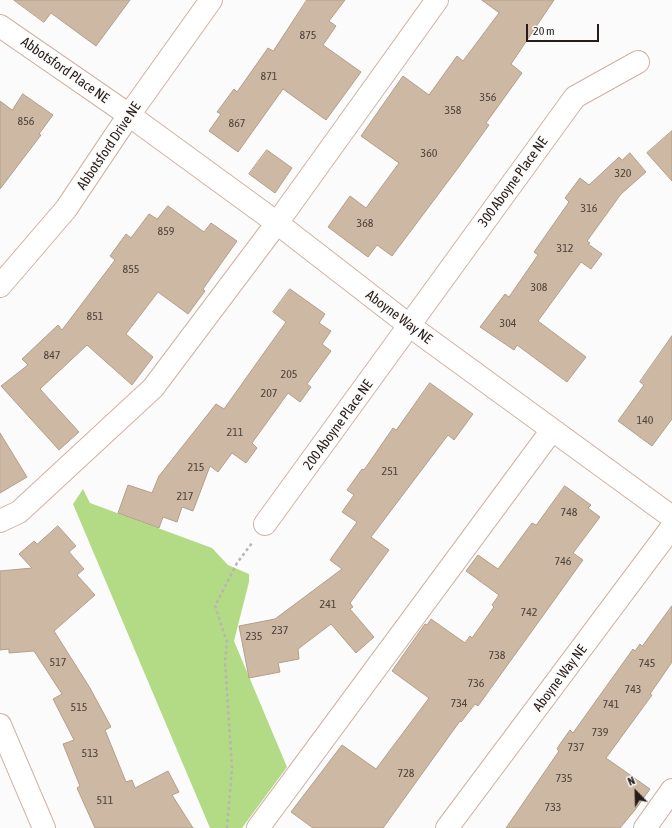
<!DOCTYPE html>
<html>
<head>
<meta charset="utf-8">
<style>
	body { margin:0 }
	#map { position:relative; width:672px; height:828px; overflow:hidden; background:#fbfbfb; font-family:"Asap Condensed",sans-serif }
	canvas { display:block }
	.north { position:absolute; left:616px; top:772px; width:40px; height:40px; -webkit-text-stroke:3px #fbfbfb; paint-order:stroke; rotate:337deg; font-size:11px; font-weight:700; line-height:16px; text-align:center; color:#271c17 }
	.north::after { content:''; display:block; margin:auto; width:14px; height:18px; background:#271c17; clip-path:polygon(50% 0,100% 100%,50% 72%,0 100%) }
	.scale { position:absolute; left:526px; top:24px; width:73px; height:18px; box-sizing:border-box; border:2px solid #271c17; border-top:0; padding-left:5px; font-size:12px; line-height:14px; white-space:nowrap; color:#271c17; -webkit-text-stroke:3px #fbfbfb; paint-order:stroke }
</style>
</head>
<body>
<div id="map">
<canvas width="672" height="828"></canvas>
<div class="north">N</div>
<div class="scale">20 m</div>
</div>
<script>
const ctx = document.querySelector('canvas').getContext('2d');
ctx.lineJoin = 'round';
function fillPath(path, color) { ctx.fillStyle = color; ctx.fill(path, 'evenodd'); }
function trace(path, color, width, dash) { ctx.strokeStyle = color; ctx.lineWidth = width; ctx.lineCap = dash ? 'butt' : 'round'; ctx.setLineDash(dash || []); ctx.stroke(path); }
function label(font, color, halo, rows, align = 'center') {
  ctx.font = font + ' "Asap Condensed",sans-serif'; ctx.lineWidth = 3.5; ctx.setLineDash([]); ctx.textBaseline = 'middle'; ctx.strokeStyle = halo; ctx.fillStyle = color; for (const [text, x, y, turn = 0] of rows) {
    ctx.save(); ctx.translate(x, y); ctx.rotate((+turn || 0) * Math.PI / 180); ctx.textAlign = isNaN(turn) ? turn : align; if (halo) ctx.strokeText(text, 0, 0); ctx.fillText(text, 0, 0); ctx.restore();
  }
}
fillPath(new Path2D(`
	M83 489 90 503 212 548 228 565 249 574V582L234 641 287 767 242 828H210L73 504Z`), '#b3db85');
const building = new Path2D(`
	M14 0H130L96 46 51 13 44 22Z
	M307 0H345L329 21 336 26 323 45 361 72 326 120 283 89 238 152 209 131 221 114 217 112 234 89 237 92 268 48 273 51Z
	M482 0H554L511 64 522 73 486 123 489 125 458 168 392 256 377 245 368 257 328 227 350 196 366 208 399 163 361 136 403 76 429 95 457 56 463 61 499 13Z
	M23 94 53 115 39 134 41 135 0 189V101L12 110Z
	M672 131V181L647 153Z
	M267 150 292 168 275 193 249 174Z
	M630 153 646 172 621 194 587 241 590 243 588 244 602 254 591 269 581 262 538 321 586 357 567 382 517 345 514 350 480 327 505 294 509 297 538 255 534 252 569 202 565 198 580 178 589 185 619 157 622 160Z
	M168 206 204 232 211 223 237 241 203 289 205 291 188 314 158 292 126 334 153 357 132 385 87 345 40 389 79 432 59 450 1 386 28 365 22 359 58 325 62 330 115 260 110 256 126 234 131 238 149 214 157 219Z
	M290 289 325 314 319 323 331 331 322 344 331 351 307 384 311 387 300 402 288 393 252 443 257 448 246 463 232 453 218 472 210 466 193 511 182 507 177 522 163 517 159 528 118 513 128 485 152 493 159 476 216 404 224 409 286 322 273 312Z
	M672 336V419L652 446 618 421 644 385 640 382Z
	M430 383 473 414 454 440 448 435 371 537 389 550 350 603 353 607 350 609 374 637 356 653 331 624 298 649 299 659 278 663 280 672 249 678 239 626 275 619 342 569 330 560 357 522 342 512 354 495 347 490 362 469 364 470 393 428 396 430Z
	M0 433 27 477 0 493Z
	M565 486 591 505 588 508 600 517 573 553 583 560 478 706 475 704 461 722 460 721 383 828H313L291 812 342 745 376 769 429 698 392 671 425 624 427 625 431 619 465 643 470 636 472 638 494 607 492 605 499 595 466 571 478 555 498 569 532 523 536 525Z
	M58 526 76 546 69 552 84 569 77 575 95 595 54 631 90 688 111 727 105 730 126 782 132 780 135 788 168 771 179 792 172 795 193 828H95L77 788 80 786 63 744 74 740 53 699 62 694 34 651 9 653V649L0 650V571L32 568 19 554 34 541 37 544Z
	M672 606V662L650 694 652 695 606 758 650 789 635 810 620 828H506L559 751 557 749 560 744 570 730 573 733 633 649 635 651 640 644 642 646Z`);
fillPath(building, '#cdb9a3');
trace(building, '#b29f89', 1);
const minor = new Path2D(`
	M0 26 129 115 277 223 410 326 672 517
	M0 286 66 209 129 115 211 0
	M0 521 19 512 153 388 277 223 437 0
	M265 524 575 97 638 62
	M0 725 44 828
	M258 828 552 430
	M447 828 672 527
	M645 828 672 790`);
trace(minor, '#ceb2a4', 24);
trace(new Path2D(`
	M227 828 232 768 225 662 227 642 215 606 237 563 252 543`), '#b8b5b3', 2.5, [3, 3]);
trace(minor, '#fff', 22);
label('12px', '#50433a', null, [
	["875",308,35],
	["871",269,76],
	["356",488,97],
	["358",453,110],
	["856",26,121],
	["867",237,123],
	["360",429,153],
	["320",623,173],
	["316",589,208],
	["368",365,223],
	["859",166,231],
	["312",565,248],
	["855",131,269],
	["308",539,287],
	["851",95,316],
	["304",508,323],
	["847",52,355],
	["205",289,374],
	["207",269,393],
	["140",645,420],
	["211",235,432],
	["215",196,467],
	["251",390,471],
	["217",185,496],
	["748",569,512],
	["746",563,561],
	["241",328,604],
	["742",529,612],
	["237",280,630],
	["235",254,636],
	["738",497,655],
	["517",58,662],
	["745",647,663],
	["736",476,683],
	["743",633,689],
	["734",459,703],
	["741",611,704],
	["515",79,707],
	["739",600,732],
	["737",576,747],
	["513",90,753],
	["728",406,773],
	["735",564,778],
	["511",105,800],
	["733",553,807]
]);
label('14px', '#271c17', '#fbfbfb', [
	["Abbotsford Place NE",65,70,35],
	["Abbotsford Drive NE",109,146,-56],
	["300 Aboyne Place NE",513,182,-54],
	["Aboyne Way NE",399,317,37],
	["200 Aboyne Place NE",338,425,-54],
	["Aboyne Way NE",560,678,-53]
]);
</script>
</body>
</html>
